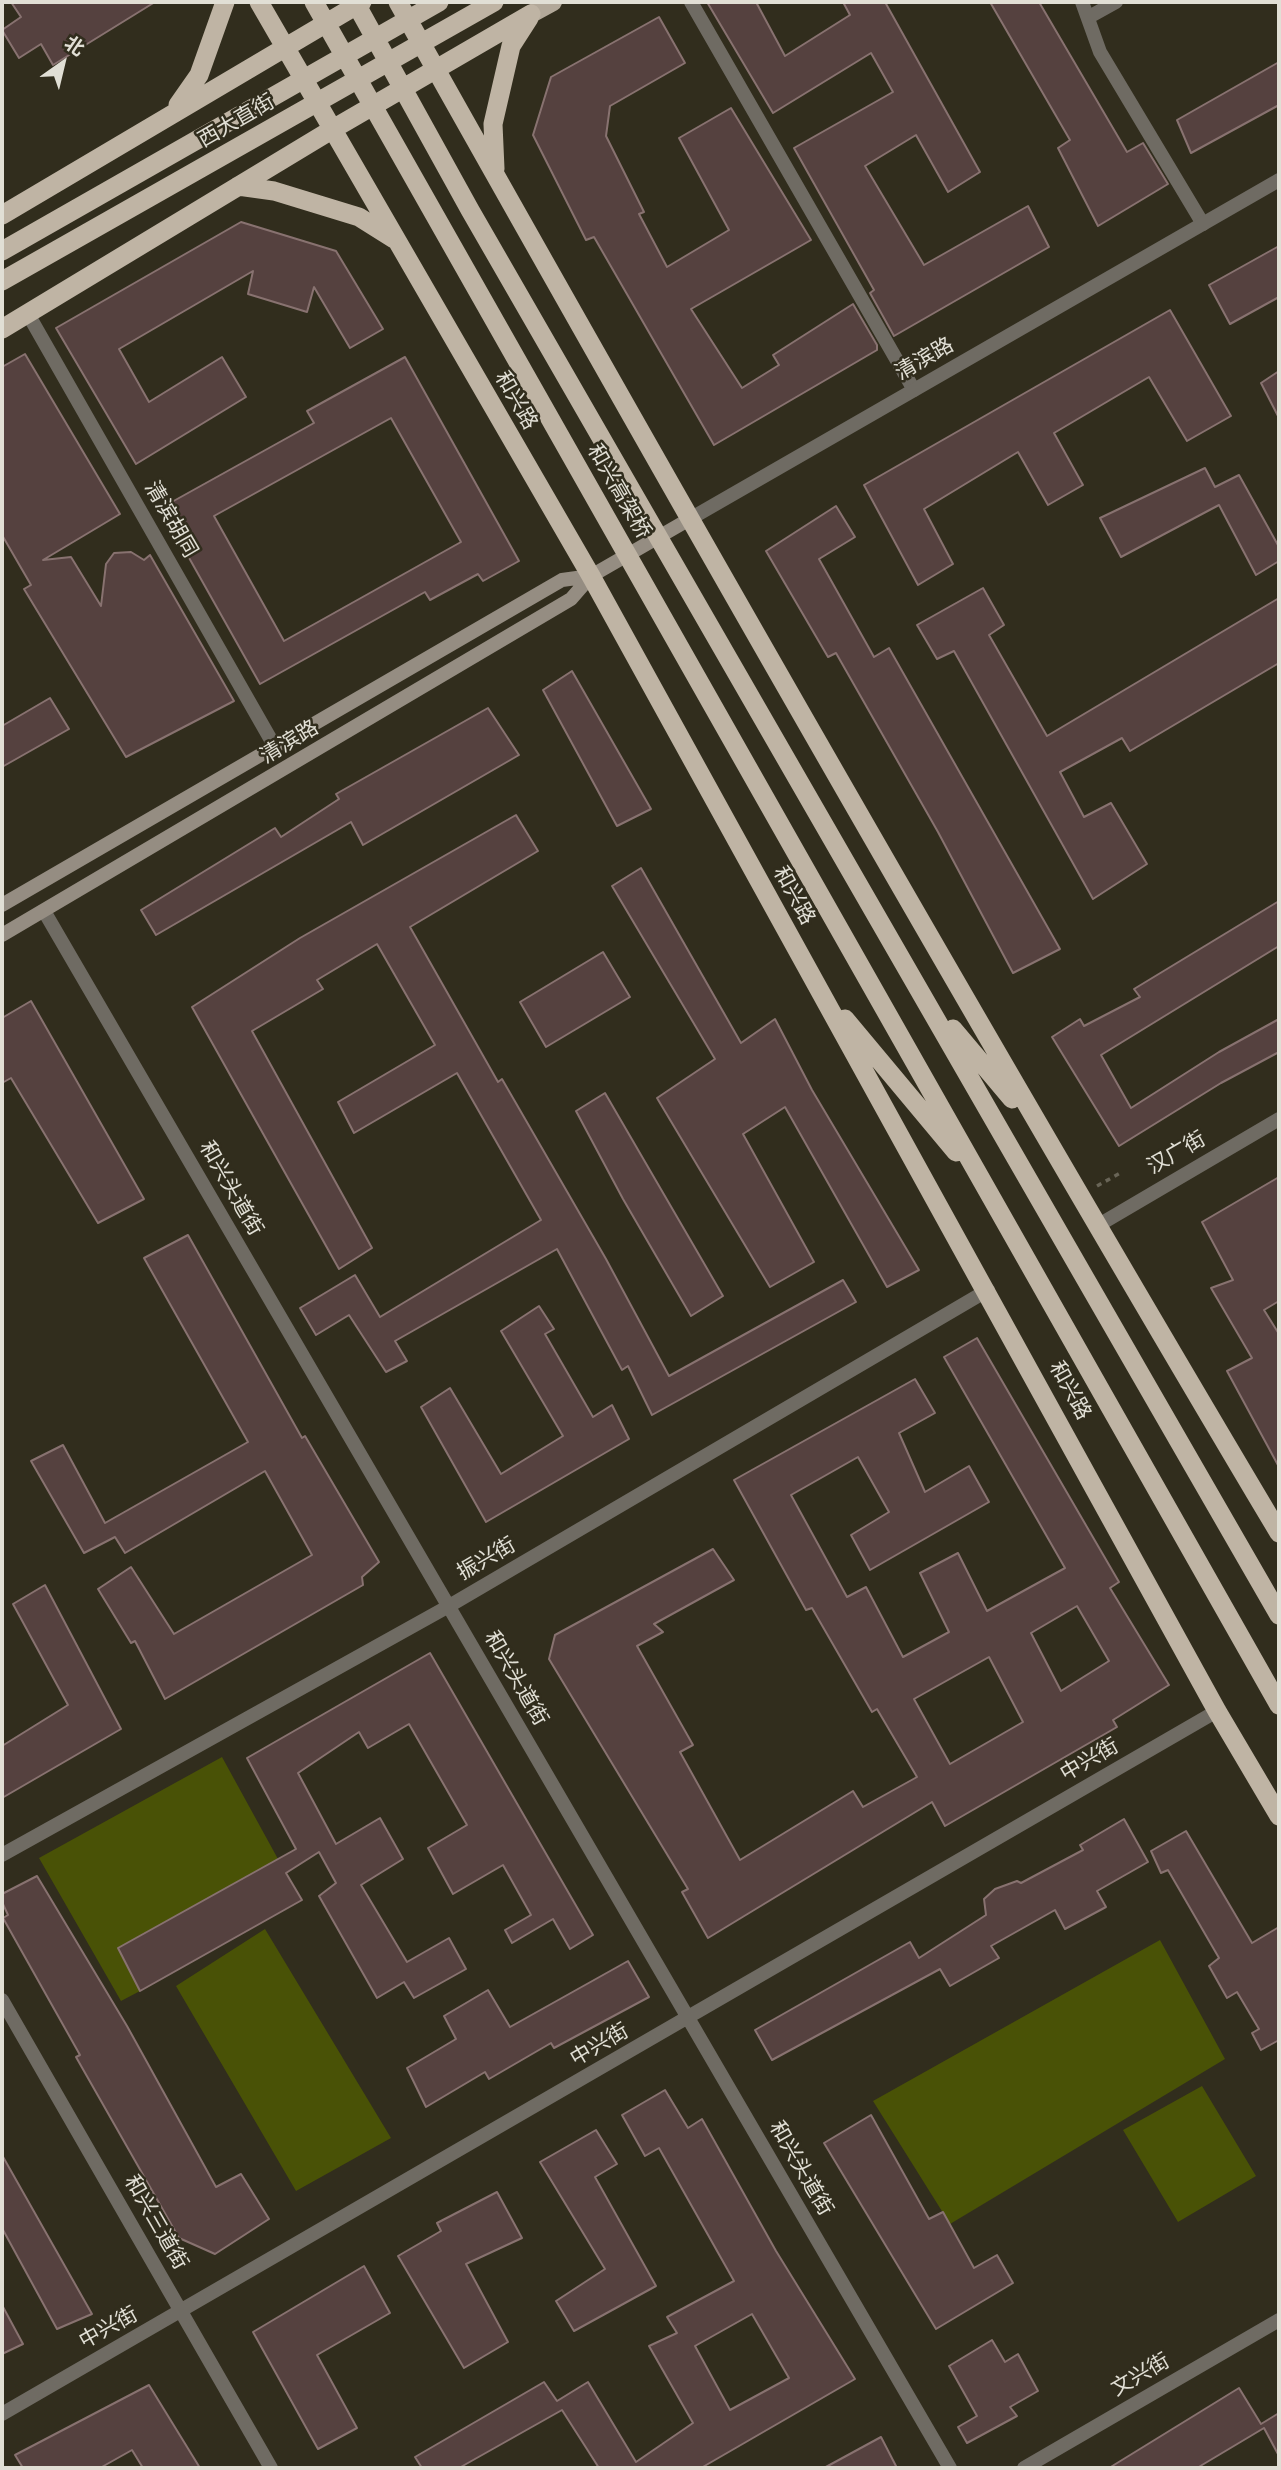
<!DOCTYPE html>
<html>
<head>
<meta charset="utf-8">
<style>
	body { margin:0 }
	#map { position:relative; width:1281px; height:2470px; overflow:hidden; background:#312d1d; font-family:"Titillium Web","Noto Sans SC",sans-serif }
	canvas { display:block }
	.frame { position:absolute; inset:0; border:4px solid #e1dfd5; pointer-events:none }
	.north { position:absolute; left:28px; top:28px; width:70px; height:70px; -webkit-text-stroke:5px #312d1d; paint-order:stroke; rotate:34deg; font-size:19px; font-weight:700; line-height:28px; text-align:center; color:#e1dfd5 }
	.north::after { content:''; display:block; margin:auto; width:24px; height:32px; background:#e1dfd5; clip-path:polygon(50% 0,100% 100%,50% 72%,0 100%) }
</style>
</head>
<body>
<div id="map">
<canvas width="1281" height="2470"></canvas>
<div class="frame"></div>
<div class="north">北</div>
</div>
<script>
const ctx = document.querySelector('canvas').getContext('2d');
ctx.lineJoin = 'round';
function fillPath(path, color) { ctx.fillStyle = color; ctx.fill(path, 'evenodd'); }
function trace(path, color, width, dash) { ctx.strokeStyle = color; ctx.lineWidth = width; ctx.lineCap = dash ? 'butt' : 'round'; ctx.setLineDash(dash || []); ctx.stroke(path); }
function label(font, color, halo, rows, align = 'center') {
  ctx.font = font + ' "Titillium Web","Noto Sans SC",sans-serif'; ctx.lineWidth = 5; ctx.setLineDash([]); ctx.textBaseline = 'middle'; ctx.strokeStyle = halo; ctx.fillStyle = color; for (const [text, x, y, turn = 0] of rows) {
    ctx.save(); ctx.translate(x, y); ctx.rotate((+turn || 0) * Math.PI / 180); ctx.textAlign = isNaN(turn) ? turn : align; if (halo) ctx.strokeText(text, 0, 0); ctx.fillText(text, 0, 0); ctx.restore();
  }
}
fillPath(new Path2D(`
	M222 1757 278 1859 118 1948 140 1991 121 2001 39 1858Z
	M265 1929 391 2138 296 2191 176 1986Z
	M1160 1940 1225 2059 950 2224 873 2101Z
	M1202 2086 1256 2176 1178 2222 1123 2130Z`), '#495206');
const building = new Path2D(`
	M11 2H155L53 65 41 44 19 58 2 30 21 17Z
	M707 2H756L785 56 850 15 843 2H885L980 172 948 192 916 135 865 166 924 265 1028 206 1049 247 894 336 870 293 874 290 794 148 893 92 871 53 773 113Z
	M990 2H1039L1127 152 1143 143 1168 184 1098 226 1058 148 1070 140Z
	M659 17 685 63 610 106 606 136 644 212 639 214 667 267 729 230 679 138 731 108 811 240 691 309 742 388 779 365 773 355 853 304 877 345V350L714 445 594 237 586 240 533 135 551 77Z
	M1279 62V105L1191 153 1177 120Z
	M241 222 336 251 383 329 350 348 314 287 307 312 248 294 253 271 119 349 149 402 222 357 246 397 136 464 56 328Z
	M1279 246V297L1230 324 1209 285Z
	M1170 310 1231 416 1187 441 1149 377 1054 433 1083 485 1048 505 1018 452 924 509 953 564 918 585 864 485Z
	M25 354 120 514 43 560 71 557 101 606 106 564 114 553 131 552 144 560 150 555 234 701 126 757 24 589 31 585 2 535V367Z
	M405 357 519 561 483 581 478 574 430 600 425 592 260 684 161 508 314 423 307 411ZM391 418 461 542 284 641 214 516Z
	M1279 371V418L1261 383Z
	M1205 468 1215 487 1239 475 1279 547V561L1256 575 1219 505 1121 557 1100 518Z
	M836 506 855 537 819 559 874 657 889 648 1060 949 1013 973 938 832 836 653 828 657 766 551Z
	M983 588 1004 625 989 635 1047 736 1279 598V663L1130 751 1122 738 1060 772 1084 817 1111 803 1147 864 1093 899 954 651 937 659 917 625Z
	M572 671 651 809 617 826 543 690Z
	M50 698 69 729 2 767V726Z
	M488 708 519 755 363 845 351 822 156 935 141 910 275 828 281 837 339 799 336 794Z
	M516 815 538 851 410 927 498 1082 502 1079 606 1259 669 1376 843 1280 856 1302 652 1415 628 1366 622 1370 557 1249 395 1341 407 1361 386 1372 349 1315 316 1335 300 1308 355 1275 380 1317 541 1220 457 1073 354 1133 338 1102 435 1045 377 944 317 980 323 989 252 1031 372 1248 339 1269 192 1007 300 938Z
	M641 868 741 1043 775 1019 812 1090 919 1270 887 1287 785 1107 743 1134 814 1262 770 1287 657 1098 715 1059 612 886Z
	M1279 901V946L1101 1055 1131 1108 1219 1052 1279 1019V1052L1221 1083 1119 1146 1052 1037 1080 1019 1084 1026 1140 997 1134 989Z
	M603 952 630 997 546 1047 520 1002Z
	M31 1001 144 1199 98 1223 11 1078 2 1083V1018Z
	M605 1093 723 1296 691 1316 623 1199 576 1111Z
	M1279 1177V1301L1264 1310 1279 1334V1467L1227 1371 1252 1358 1211 1288 1233 1280 1202 1222Z
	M188 1235 302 1438 305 1436 379 1562 362 1577 363 1585 165 1699 135 1641 131 1643 98 1589 131 1567 174 1634 312 1555 265 1471 125 1553 115 1537 84 1553 31 1461 63 1445 105 1523 248 1442 144 1258Z
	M539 1306 554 1329 545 1334 593 1417 612 1405 629 1439 486 1522 421 1407 450 1388 501 1474 563 1436 501 1331Z
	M977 1338 1119 1582 1110 1588 1169 1685 1113 1720 1117 1727 945 1826 932 1802 708 1938 682 1892 688 1889 549 1659 555 1635 713 1549 734 1580 654 1624 663 1632 637 1646 693 1745 680 1752 740 1860 853 1791 863 1807 917 1777 877 1709 872 1712 812 1608 806 1610 734 1480 915 1379 935 1413 899 1433 925 1492 969 1466 989 1502 870 1570 851 1535 889 1512 858 1457 791 1495 847 1597 866 1587 903 1657 949 1632 920 1573 958 1553 987 1611 1065 1568 944 1357ZM1077 1606 1109 1661 1061 1691 1031 1633ZM989 1657 1023 1722 950 1764 914 1699Z
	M45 1585 121 1729 2 1798V1746L68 1705 13 1604Z
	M430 1653 593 1935 570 1949 553 1919 512 1943 505 1930 531 1915 503 1865 453 1894 428 1848 467 1825 409 1724 368 1748 359 1732 298 1773 336 1844 380 1818 403 1859 361 1885 407 1962 449 1938 466 1969 414 1998 404 1982 377 1998 319 1896 336 1883 319 1852 286 1873 302 1900 140 1991 118 1948 296 1849 247 1758Z
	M1124 1819 1148 1862 1097 1891 1106 1907 1065 1929 1055 1910 991 1946 999 1958 950 1986 940 1969 772 2060 755 2030 910 1942 919 1958 986 1915 984 1899 995 1889 1017 1881 1021 1883 1083 1850 1080 1845Z
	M1186 1831 1252 1943 1279 1927V2040L1261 2050 1252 2033 1259 2029 1237 1992 1227 1998 1209 1966 1219 1958 1168 1870 1161 1873 1151 1851Z
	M37 1876 127 2026 216 2187 241 2174 269 2219 215 2254 179 2238 76 2057 80 2055 3 1918 8 1915 2 1902V1894Z
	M628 1961 649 1997 554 2048 551 2043 489 2079 485 2072 426 2107 407 2068 456 2039 444 2016 488 1990 510 2027Z
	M665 2090 688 2128 702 2119 776 2251 855 2379 701 2468H599L562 2410 459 2468H422L415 2457 544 2382 557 2401 588 2382 636 2462 693 2423 649 2346 677 2333 667 2317 734 2281 659 2148 645 2156 622 2115ZM752 2314 789 2378 730 2410 695 2346Z
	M871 2115 929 2219 943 2212 974 2268 997 2255 1013 2283 936 2329 824 2143Z
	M596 2130 617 2164 595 2177 656 2286 574 2331 556 2301 605 2269 540 2162Z
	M2 2155 92 2314 57 2329 2 2228Z
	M497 2192 522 2238 466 2264 508 2342 464 2368 398 2256 441 2231 437 2223Z
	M364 2266 390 2313 317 2355 357 2428 318 2449 253 2332Z
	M2 2305 23 2344 2 2354Z
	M992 2340 1005 2362 1018 2354 1038 2391 1010 2407 1017 2416 967 2443 958 2427 977 2416 949 2366Z
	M149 2385 200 2468H143L132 2450 100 2468H23L15 2455Z
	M1239 2388 1261 2424 1279 2413V2456L1264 2428 1197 2468H1109Z
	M881 2437 897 2468H824Z`);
fillPath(building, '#55413f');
trace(building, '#887270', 2);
trace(new Path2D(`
	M1097 1186 1122 1172`), '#696557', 3.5, [5, 5]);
trace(new Path2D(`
	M691 2 914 390
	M1082 2 1100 52 1203 224
	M1089 17 1116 2`), '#6f6b63', 14);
trace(new Path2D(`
	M28 314 275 747
	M688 520 1279 180
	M44 911 950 2468
	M1097 1226 1279 1119
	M2 1855 449 1606 988 1290
	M2 2000 271 2468
	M2 2414 1217 1711
	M1024 2468 1279 2320`), '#6f6b63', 14);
trace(new Path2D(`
	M2 905 562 580 591 576 688 520
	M2 935 571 599 591 576`), '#958d82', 14);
trace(new Path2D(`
	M531 14 553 2`), '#b2a899', 18);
trace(new Path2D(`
	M259 2 591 576 1217 1711 1279 1816
	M314 2 1279 1705
	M355 2 470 210 1279 1615
	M398 2C686 515 978 1027 1279 1533
	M178 105 199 75 225 2
	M495 169 493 124 511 46 529 18
	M238 186 274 191 359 217 394 239
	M2 215 362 2
	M2 251 439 2
	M2 281 494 2
	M2 329 333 129 531 14
	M845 1019 956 1152
	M953 1029 1012 1099`), '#bfb4a4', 19);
label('21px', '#e1dfd5', '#312d1d', [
	["西大直街",237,122,-30],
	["清滨路",925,360,-30],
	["和兴路",515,401,60],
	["和兴高架桥",618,492,60],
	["清滨胡同",170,520,60],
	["清滨路",290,743,-31],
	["和兴路",793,896,61],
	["汉广街",1177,1154,-30],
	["和兴头道街",230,1189,60],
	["和兴路",1069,1391,61],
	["振兴街",487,1560,-30],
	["和兴头道街",515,1679,60],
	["中兴街",1090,1761,-30],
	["中兴街",600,2046,-30],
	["和兴头道街",800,2169,60],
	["和兴三道街",155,2223,60],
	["中兴街",109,2329,-29],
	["文兴街",1141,2376,-30]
]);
</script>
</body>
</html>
